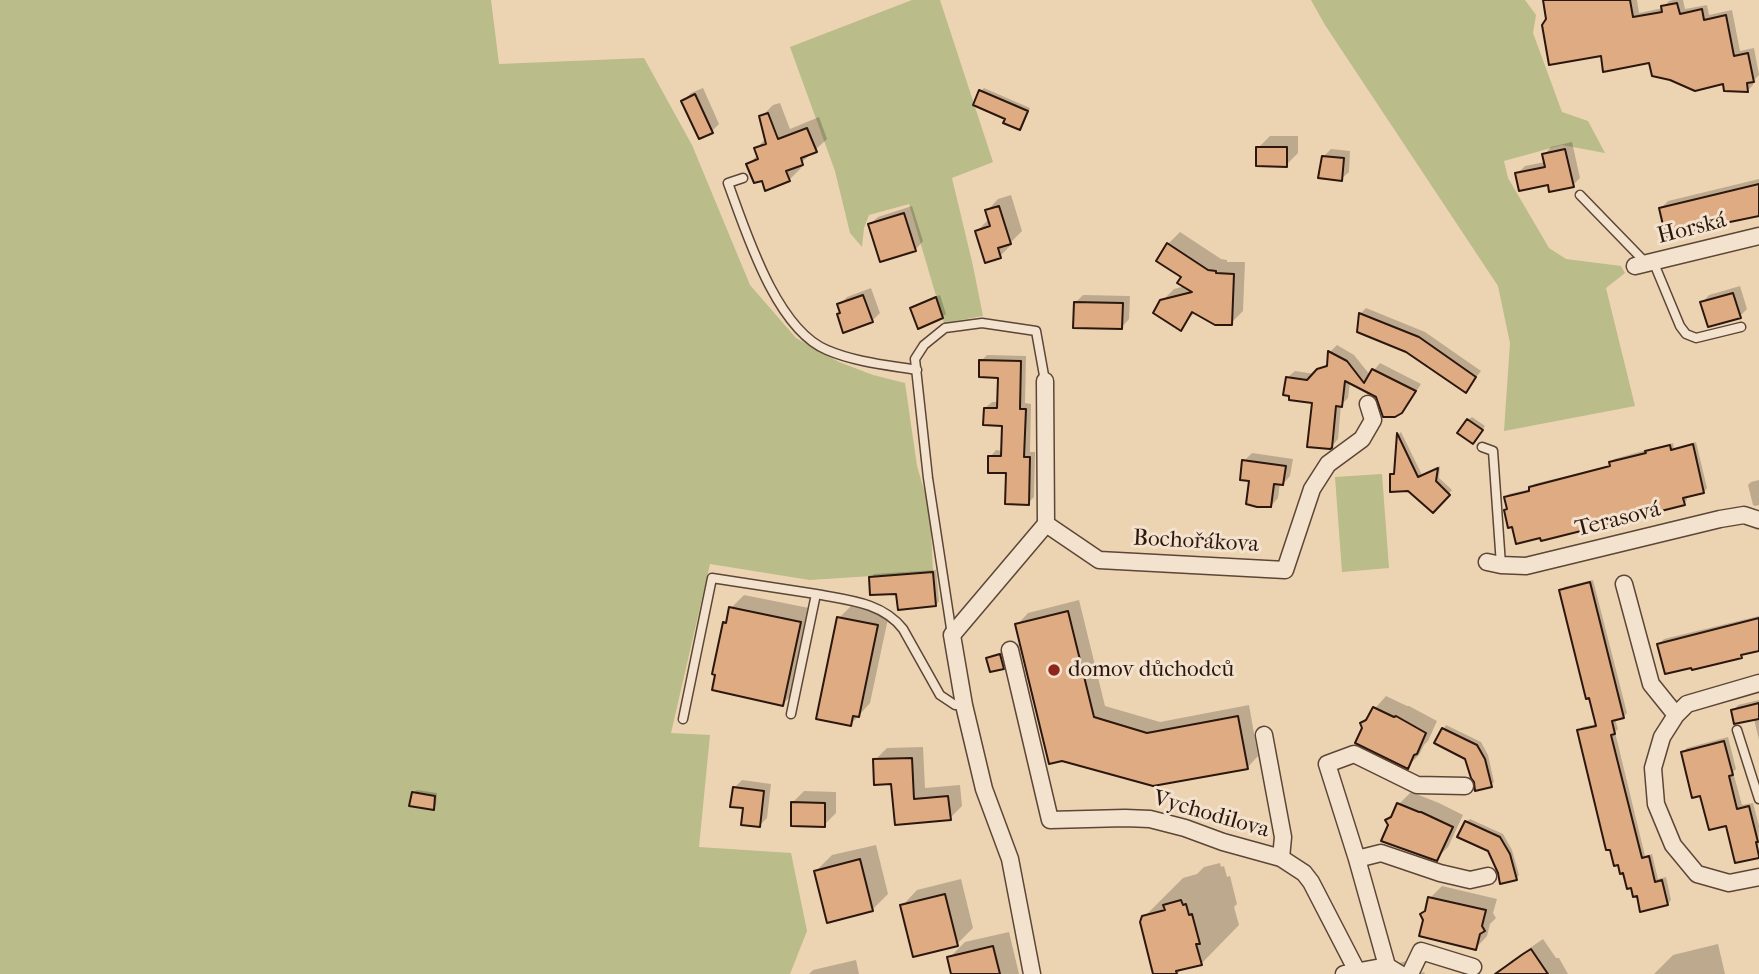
<!DOCTYPE html>
<html>
<head>
<meta charset="utf-8">
<style>
	body { margin:0 }
	canvas { display:block; background:#ecd3b2 }
</style>
</head>
<body>
<canvas width="1759" height="974"></canvas>
<script>
const ctx = document.querySelector('canvas').getContext('2d');
ctx.lineJoin = 'round';
function fillPath(path, color) { ctx.fillStyle = color; ctx.fill(path, 'evenodd'); }
function trace(path, color, width, dash) { ctx.strokeStyle = color; ctx.lineWidth = width; ctx.lineCap = dash ? 'butt' : 'round'; ctx.setLineDash(dash || []); ctx.stroke(path); }
function label(font, color, halo, rows, align = 'center') {
  ctx.font = font + ' "IM FELL French Canon",serif'; ctx.lineWidth = 6; ctx.setLineDash([]); ctx.textBaseline = 'middle'; ctx.strokeStyle = halo; ctx.fillStyle = color; for (const [text, x, y, turn = 0] of rows) {
    ctx.save(); ctx.translate(x, y); ctx.rotate((+turn || 0) * Math.PI / 180); ctx.textAlign = isNaN(turn) ? turn : align; if (halo) ctx.strokeText(text, 0, 0); ctx.fillText(text, 0, 0); ctx.restore();
  }
}
fillPath(new Path2D(`
	M0 0H491L499 64 644 58 692 145 750 285 796 338 839 362 873 375 905 383 917 466 930 510 933 572 810 580 710 564 671 733 710 735 699 847 791 853 807 931 790 974H0Z
	M912 0H940L993 162 952 178 973 266 983 316 944 323 909 204 869 215 864 228 862 247 850 233 835 171 790 47Z
	M1311 0H1525L1536 15 1533 33 1562 112 1588 121 1605 153 1562 145 1504 161 1508 178 1549 248 1566 259 1621 266 1625 273 1606 288 1635 406 1504 431 1510 343 1498 286 1325 25Z
	M1382 474 1389 568 1342 572 1335 477Z`), '#babc8a');
fillPath(new Path2D(`
	M1544 0H1637L1639 13 1663 8 1669 1 1673 0H1683L1685 9 1707 5 1709 15 1732 10 1740 51 1754 48 1759 75 1753 81V85L1748 90 1724 82 1650 61 1602 54 1548 20Z
	M703 88 719 124 712 131 683 101 691 93Z
	M984 88 1030 108 1023 125 1020 128 1007 119 981 91Z
	M780 103 790 129 819 117 827 139 800 164 801 168 789 180 763 178 748 164 758 155 756 149 766 138 761 117 773 105Z
	M1270 136H1298V153L1286 165 1258 148Z
	M1572 142 1580 178 1573 185 1549 183 1517 174 1525 166 1545 162 1544 155 1551 147Z
	M1331 149 1350 151 1349 172 1341 179 1323 157Z
	M1759 179V214L1698 227 1696 229 1661 208 1668 201Z
	M1011 195 1022 231 1011 242 1012 244 1000 256 977 231 989 219 987 211 998 199Z
	M912 206 923 241 916 249 881 259 870 224 878 217Z
	M1180 232 1221 259 1227 260V262H1245L1243 311 1231 323 1195 312 1181 328 1162 301 1174 289 1185 286 1184 277 1158 260 1168 244Z
	M1740 286 1747 309 1740 316 1702 303 1709 295Z
	M871 288 880 313 872 321 842 311 839 305 847 297Z
	M940 295 946 314 942 317 912 309 915 305Z
	M1083 295 1130 296 1129 319 1122 327 1075 303Z
	M1366 308 1425 332 1481 371 1465 391 1407 350 1359 331 1361 313Z
	M1337 345 1354 355 1370 375 1380 363 1421 384 1409 403 1401 411 1377 396 1350 382 1348 398 1341 405 1338 439 1331 447 1314 402 1287 378 1295 371 1315 374 1329 362 1330 352Z
	M987 355 1026 356 1025 403 1031 404 1030 452H1035L1034 497 1028 503 1008 472 990 457 996 450 1003 451 1004 424 985 408 992 402H999V376L981 361Z
	M1472 417 1485 426 1476 439 1468 420Z
	M1401 432 1422 475 1440 466 1439 478 1452 490 1433 511 1391 474 1396 471 1399 434Z
	M1696 442 1707 488 1704 492 1686 496 1687 500 1684 504 1509 508 1506 497 1509 494 1531 489 1534 484 1612 465 1611 462 1614 459 1650 449 1673 443 1674 448Z
	M1252 453 1293 459 1290 476 1283 484 1280 483 1278 498 1271 506 1244 461Z
	M1759 480V505L1755 506 1753 505 1748 485 1751 482Z
	M936 570 939 601 936 605 871 578 874 574Z
	M1593 580 1627 713 1623 717 1615 719 1618 729 1615 732 1645 856 1652 854 1658 879 1666 877 1671 900 1668 904 1638 894 1579 731 1582 727 1597 724 1561 591 1564 587Z
	M744 595 814 609 796 690 783 704 724 623 729 619 731 608Z
	M1079 600 1105 706 1160 722 1249 705 1258 756 1247 768 1062 759 1017 625 1028 613Z
	M851 606 889 614 870 703 851 724 839 618Z
	M1759 616V649L1744 653 1741 656 1659 644 1664 639Z
	M1003 652 1006 664 1003 667 988 658 992 655Z
	M1386 696 1407 706H1409L1437 721 1428 741 1424 745 1419 755 1407 767 1364 729 1362 723Z
	M1759 700V740L1754 719 1733 711 1738 705Z
	M1446 725 1481 742 1488 755 1494 782 1491 785 1466 757 1436 742Z
	M1728 737 1736 769 1733 772 1742 805 1753 803 1759 826 1758 856 1727 824 1701 794 1683 752 1687 748Z
	M923 747 925 788 960 785 962 806 950 818 897 823 893 782 875 760 887 748Z
	M742 780 771 784 767 818 759 826 745 807 734 788Z
	M417 790 437 793 436 805 433 808 413 793Z
	M804 791 836 792V813L824 825 792 803Z
	M1411 792 1439 803 1463 815 1448 847 1436 859 1390 825 1388 820 1396 812 1399 804Z
	M1470 819 1503 834 1512 850 1519 875 1516 879 1494 858 1466 822Z
	M876 845 888 894 872 910 816 871 832 855Z
	M1220 863 1221 867 1224 866 1227 877 1230 876 1237 904 1234 907 1239 925 1201 964 1183 968 1177 974H1155L1144 917 1183 878 1197 874 1204 867Z
	M961 879 973 928 957 944 902 906 917 890Z
	M1442 886 1497 899 1493 913 1496 918 1490 924 1487 936 1476 948 1427 909 1430 898Z
	M1009 932 1019 974H953L949 958 965 942Z
	M1543 939 1556 958H1559L1568 974H1500L1499 973 1511 961Z
	M1718 944 1725 974H1654L1673 955Z
	M1414 959 1419 962 1421 973 1424 972 1425 974H1375L1392 969 1399 963Z
	M856 960 859 974H809L813 970Z`), '#0003');
const building = new Path2D(`
	M1543 0H1630L1633 17 1662 12 1661 6 1677 3 1680 14 1702 9 1704 20 1726 15 1734 56 1748 53 1754 82 1747 83 1748 92 1724 91 1723 84 1695 91 1670 80 1652 76 1649 63 1603 72 1601 56 1549 65 1542 25 1546 19Z
	M979 90 1028 111 1020 130 1003 123 1005 119 973 105Z
	M695 94 713 133 699 139 681 101Z
	M768 113 778 139 807 128 817 152 801 158 803 165 786 171 790 181 765 191 762 181 754 183 746 164 758 159 754 148 766 144 759 116Z
	M1256 147H1287V167L1256 166Z
	M1565 149 1574 187 1549 192 1548 185 1519 191 1515 173 1545 167 1542 154Z
	M1322 156 1344 158 1342 181 1318 178Z
	M1759 184V216L1696 229 1697 231 1666 238 1659 208Z
	M999 206 1011 244 998 248 1001 258 985 263 975 231 990 226 985 210Z
	M904 213 916 251 880 262 868 224Z
	M1167 243 1208 270 1216 271V273L1234 274 1232 325H1215L1192 312 1181 331 1153 313 1160 300 1192 292 1177 283 1181 277 1156 261Z
	M1733 293 1741 318 1708 327 1700 302Z
	M863 295 873 322 843 333 837 314 840 313 837 304Z
	M936 297 943 318 918 329 910 308Z
	M1074 302 1123 303 1122 329 1073 328Z
	M1359 313 1419 337 1476 377 1466 393 1406 352 1357 332Z
	M1328 351 1347 361 1364 383 1372 369 1416 391 1402 413 1395 417H1383L1376 397 1345 381 1342 407 1336 406 1332 448 1330 449 1307 447 1312 403 1289 400V396L1283 395 1286 377 1307 380 1317 369 1327 366Z
	M979 360 1021 361 1020 409H1026L1024 457H1030L1029 505 1005 504 1006 473H988V456H1001L1002 426 983 425 984 408H997L998 378 979 377Z
	M1467 419 1483 430 1473 444 1457 433Z
	M1397 433 1418 477 1438 468 1436 481 1450 495 1433 513 1408 491 1390 492V474H1394Z
	M1693 444 1704 493 1683 498 1685 505 1541 541 1540 538 1516 544 1512 527 1508 528 1504 510 1507 509 1504 497 1529 491V487L1610 466 1609 462 1646 453 1645 451 1670 445 1671 450Z
	M1242 460 1286 466 1283 485 1274 484 1271 507H1257L1246 504 1249 481 1240 480Z
	M933 572 936 606 898 610 896 594 870 595 869 577Z
	M1590 582 1624 718 1612 721 1615 734 1611 735 1617 759 1642 858 1649 856 1655 882 1662 880 1668 905 1640 912 1637 896 1633 897 1631 888 1627 889 1623 873 1620 874 1618 865 1614 866 1610 850H1606L1577 730 1596 726 1589 698 1586 699 1559 590Z
	M729 607 801 622 783 706 712 690 715 675 712 674 723 622 726 623Z
	M1068 611 1094 717 1147 733 1238 716 1248 769 1153 786 1062 761 1049 764 1015 624Z
	M837 617 878 625 859 717 853 716 851 726 816 719Z
	M1759 618V651L1741 655 1742 658 1692 670 1691 668 1665 674 1657 644Z
	M1000 654 1004 669 990 672 986 658Z
	M1759 703V719L1734 724 1731 710Z
	M1373 707 1394 717 1396 716 1426 733 1417 754 1414 755 1408 769 1355 743 1362 728 1360 723 1366 720Z
	M1442 728 1477 745 1485 759 1492 787 1475 791 1474 782 1471 778 1465 759 1434 743Z
	M1724 741 1733 775 1729 776 1737 809 1749 806 1758 842H1756L1759 856V858L1735 863 1726 826 1709 830 1700 796 1692 798 1681 752Z
	M912 758 914 799 948 796 951 820 895 825 891 784 874 785 873 759Z
	M733 787 764 791 760 827 741 825 743 808 730 807Z
	M412 792 435 796 434 810 409 806Z
	M791 802 825 803V827L791 826Z
	M1397 803 1419 812H1421L1453 827 1437 861 1381 841 1388 825 1385 820 1391 817Z
	M1465 821 1500 837 1510 854 1517 880 1500 884 1498 873 1488 851 1457 837Z
	M860 859 873 911 827 923 814 871Z
	M945 894 958 946 913 957 900 905Z
	M1428 897 1486 910 1482 926 1485 931 1480 934 1476 950 1419 936 1423 920 1420 914 1425 911Z
	M1181 900 1183 905 1186 904 1189 915 1192 914 1200 944H1196L1202 965 1176 971 1177 974H1153L1140 922 1142 916 1165 910 1163 905Z
	M993 946 1000 974H951L947 957Z
	M1531 949 1548 974H1495L1523 954Z`);
fillPath(building, '#dfab83');
trace(building, '#2c170e', 2);
const service = new Path2D(`
	M743 178 728 183C746 232 776 329 827 350 855 362 887 365 917 370
	M1580 195 1646 263
	M1653 261 1680 326 1686 334 1696 338 1741 327
	M1482 447 1493 451 1501 565
	M952 635 928 478 915 359 924 345 945 328 982 323 1036 331 1045 381
	M791 714 816 594C847 600 882 602 903 629L940 695 955 705H964
	M683 719 712 578 816 594
	M1737 730 1759 799`);
const minor = new Path2D(`
	M1635 266 1759 236
	M1046 524 1099 560 1285 570 1312 489 1328 464 1362 439 1373 420 1368 404
	M1487 562 1501 565 1526 566 1720 519 1744 515 1759 520
	M1624 584 1651 684 1676 715
	M1010 650 1050 820 1125 818 1150 819 1185 828 1223 842 1281 858 1304 873 1311 882 1357 971
	M1759 683 1687 704 1676 715 1662 737 1653 768 1656 804 1673 845 1697 874 1729 883 1759 877
	M1264 735 1283 837 1281 858
	M1357 859 1381 853 1440 873 1470 880 1488 876
	M1387 966 1357 859 1327 764 1354 754 1417 785 1465 786
	M1032 974 1010 859 984 789 964 705 952 635 1046 524 1045 381
	M1344 974 1387 966 1400 974
	M1410 974 1421 951 1473 967`);
trace(service, '#5c4637', 11);
trace(minor, '#5c4637', 19);
trace(service, '#f3e2cd', 8);
trace(minor, '#f3e2cd', 16);
for (const [x, y, r, color] of [
	[1054,670,7,"#8f2418"]
]) { const dot = new Path2D(); dot.arc(x, y, r, 0, 2 * Math.PI); ctx.fillStyle = color; ctx.fill(dot); trace(dot, '#f3e2cd', 2.5); }
label('23px', '#2c170e', '#f3e2cd', [
	["Horská",1692,229,-14],
	["Terasová",1618,520,-14],
	["Bochořákova",1196,542,3],
	["Vychodilova",1211,815,16]
]);
label('23px', '#2c170e', '#f3e2cd', [
	["domov důchodců",1068,670]
], 'left');
</script>
</body>
</html>
